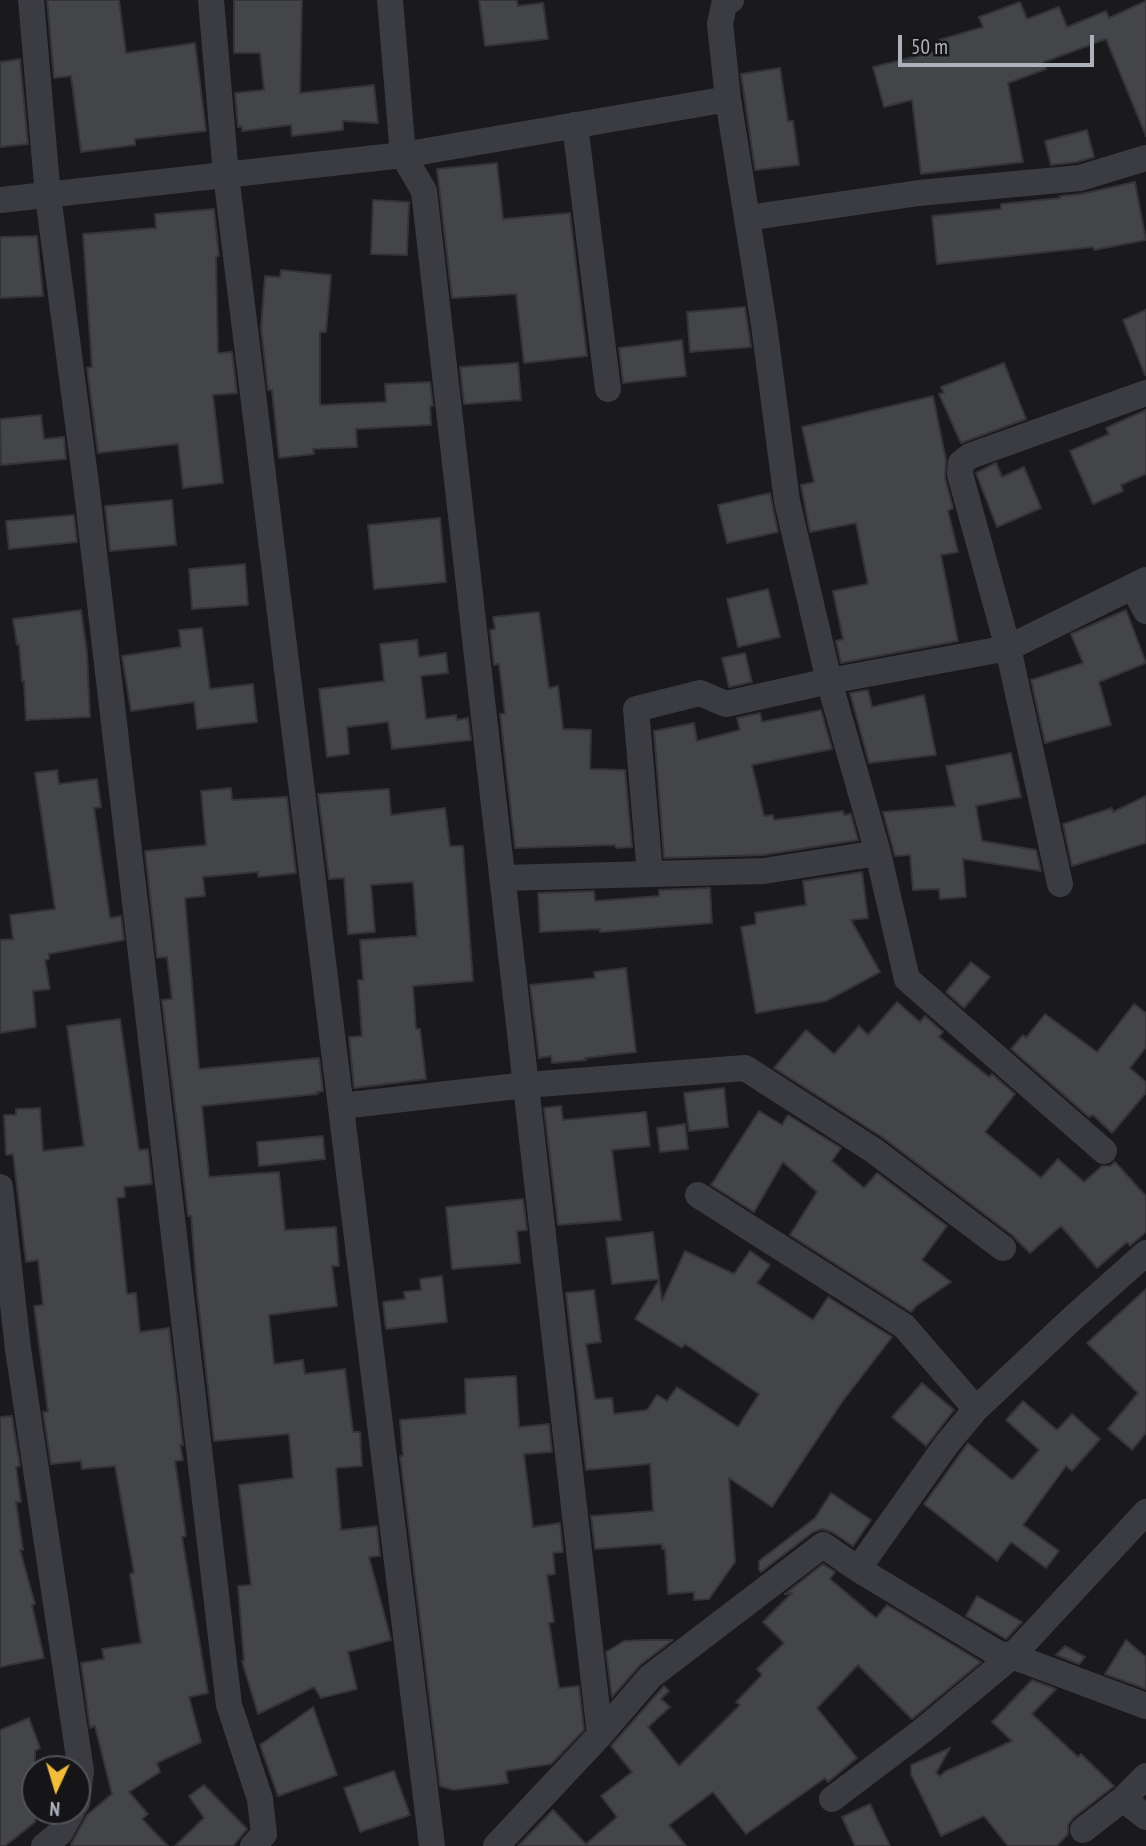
<!DOCTYPE html>
<html>
<head>
<meta charset="utf-8">
<style>
	body { margin:0 }
	#map { position:relative; width:1146px; height:1846px; overflow:hidden; background:#1a1a1c; font-family:"PT Sans Narrow",sans-serif }
	canvas { display:block }
	.north { position:absolute; left:21px; top:1755px; width:70px; height:70px; box-sizing:border-box; background:#151517; border:2px solid #525359; border-radius:50%; rotate:184deg; font-size:19px; font-weight:700; line-height:28px; text-align:center; color:#adb1bc }
	.north::after { content:''; display:block; margin:auto; width:24px; height:32px; background:#f3bd3b; clip-path:polygon(50% 0,100% 100%,50% 72%,0 100%) }
	.scale { position:absolute; left:898px; top:35px; width:196px; height:32px; box-sizing:border-box; border:4px solid #adb1bc; border-top:0; padding-left:9px; font-size:21px; line-height:24px; white-space:nowrap; color:#adb1bc; -webkit-text-stroke:5px #151517; paint-order:stroke }
</style>
</head>
<body>
<div id="map">
<canvas width="1146" height="1846"></canvas>
<div class="north">N</div>
<div class="scale">50 m</div>
</div>
<script>
const ctx = document.querySelector('canvas').getContext('2d');
ctx.lineJoin = 'round';
function fillPath(path, color) { ctx.fillStyle = color; ctx.fill(path, 'evenodd'); }
function trace(path, color, width, dash) { ctx.strokeStyle = color; ctx.lineWidth = width; ctx.lineCap = dash ? 'butt' : 'round'; ctx.setLineDash(dash || []); ctx.stroke(path); }
const building = new Path2D(`
	M47 0H119L126 53 195 43 206 131 135 139V145L81 152 71 76 54 78Z
	M234 0H302L300 93 374 85 378 123 343 121V130L292 136 291 125 242 131V126L238 127 235 93 264 90 260 53H234Z
	M479 0H517L518 6 543 3 548 39 485 46Z
	M1146 1V136L1106 39 1044 62 1046 69 1008 83 1023 162 921 174 912 100 884 107 873 67 942 50 939 40 983 27 979 17 1020 2 1027 19 1059 7 1067 27 1106 11 1109 18Z
	M20 59 28 144 0 147V62Z
	M780 68 788 121H793L799 165 755 170 741 74Z
	M1087 130 1094 157 1077 162 1051 165 1045 141Z
	M497 163 503 219 570 213 587 356 524 363 516 294 452 298 437 169Z
	M1135 182 1146 240 1094 250 1093 247 937 264 932 216 1001 209V204L1060 198V196L1081 194Z
	M373 200 409 202 407 255 371 254Z
	M214 209 219 256H216L218 353 232 352 237 393 213 395 223 483 183 488 178 444 98 453 87 368 92 367 83 234 156 228 155 214Z
	M37 236 43 296 0 298V237Z
	M281 270 331 275 326 332H320V405L386 402 385 384 430 382 433 406H430L431 425 356 429 357 447 313 449 314 454 279 458 272 390H268L261 328 265 276 280 277Z
	M745 307 751 347 690 352 687 312Z
	M1146 310V375H1145L1123 320Z
	M682 340 686 376 623 383 619 348Z
	M518 363 521 400 464 404 460 367Z
	M1004 363 1026 419 961 443 939 394 944 393 941 387Z
	M933 396 946 460 945 478 953 508 948 511 958 552 941 555 958 641 841 663 836 641 843 639 833 591 868 584 856 523 810 532 801 485 814 482 802 427Z
	M1146 410V474L1121 485 1123 491 1093 504 1070 451 1109 434 1106 428Z
	M41 415 44 439 64 437 66 459 1 465 0 419Z
	M996 463 1002 477 1024 467 1041 508 997 527 976 473Z
	M770 493 778 532 727 543 718 505Z
	M172 500 176 545 110 551 105 506Z
	M74 515 77 542 9 549 6 521Z
	M440 518 446 582 374 589 368 525Z
	M245 564 248 605 192 609 189 569Z
	M768 589 780 637 738 647 727 599Z
	M81 610 87 653 90 717 26 720 24 681H22L19 644 17 645 13 619Z
	M1126 610 1146 663 1099 682 1111 725 1045 743 1031 680 1083 663 1071 634Z
	M539 612 549 688 558 686 563 729 591 730 590 769 625 770 632 847 616 848 615 845 515 848 500 714H505L499 664 494 665 490 630 495 629 493 617Z
	M202 628 210 689 253 684 257 722 197 729 194 702 131 711 122 656 181 647 179 630Z
	M417 640 419 657 446 653 448 673 421 676 426 719 456 715 457 720 468 718 471 740 392 749 388 722 347 727 349 754 327 757 319 689 384 681 380 644Z
	M745 653 752 682 729 687 722 658Z
	M868 690 872 707 924 695 936 755 869 763 850 693Z
	M821 710 832 749 752 765 764 816 773 815 774 820 843 811 844 815 851 814 858 840 763 855 664 858 654 731 694 723 697 741 740 730 737 718 760 713 762 722Z
	M1011 753 1021 797 976 806 982 841 1036 850 1041 871 963 859 966 897 940 899 939 889 913 890 910 855 895 856 883 812 955 806 946 766Z
	M57 770 59 784 97 779 101 807 94 808 110 918 121 916 124 940 49 954V959L45 960 50 989 33 991 36 1027 0 1033V940L13 939 10 915 55 909 35 773Z
	M231 788 232 800 287 797 296 873 258 877V872L203 877 205 896 185 898 199 1069 319 1058 323 1091 317 1092 318 1094 202 1106 209 1177 279 1172 285 1230 336 1227 339 1266H332L337 1306 269 1315 274 1364 303 1360 305 1374 345 1369 353 1432H360L362 1466 336 1468 341 1530 377 1526 380 1556 369 1557 391 1640 348 1652 357 1689 321 1698 314 1687 258 1714 242 1661H244L238 1586 251 1585 239 1485 293 1478 289 1434 214 1441 197 1292 191 1216H188L162 1000 172 999 167 957 157 958 145 851 206 845 201 791Z
	M389 789 391 815 445 808 450 846H463L473 981 413 986 416 1029H420L426 1079 354 1088 349 1037 362 1036 358 980H363L360 940 417 936 413 882 371 885 375 932 348 934 344 878 329 879 318 794Z
	M1146 796V843L1072 866 1063 824 1112 808 1113 812Z
	M862 872 868 918 851 920 880 972 826 1001 756 1013 741 927 756 924 755 913 806 905 803 881Z
	M710 888 712 923 600 932V929L540 932 538 893 594 891 595 901 659 896V890Z
	M971 962 990 977 964 1008 946 992Z
	M626 968 636 1052 585 1058 586 1060 552 1063 551 1056 539 1058 530 985 595 978 594 972Z
	M897 1002 920 1022 925 1016 943 1032 939 1037 989 1077 992 1074 1015 1094 985 1132 1041 1178 1058 1159 1084 1182 1102 1166H1110L1115 1162 1146 1196V1232L1130 1246 1127 1242 1097 1268 1061 1226 1030 1253 1012 1235 882 1137 774 1068 806 1030 834 1054 859 1026 868 1035Z
	M1134 1004 1146 1013V1047L1130 1068 1146 1082V1093L1112 1133 1093 1115 1089 1117 1011 1049 1023 1035 1026 1038 1045 1014 1097 1052Z
	M120 1019 139 1150 148 1149 152 1184 124 1187 125 1197 117 1198 127 1294 136 1293 140 1332 169 1328 183 1445H180L183 1460 175 1461 186 1536 182 1537 208 1693 189 1697 201 1742 157 1763 160 1772 129 1792 148 1814 142 1819 168 1846H72L71 1844 87 1815 112 1794 95 1726 90 1728 81 1663 104 1659 102 1649 141 1643 130 1574 134 1573 115 1466 82 1469 81 1461 51 1464 43 1412H48L34 1306 43 1305 38 1260 26 1262 13 1154 6 1155 4 1115H16V1109L40 1108 43 1151 84 1146 67 1026Z
	M724 1088 728 1127 689 1131 684 1093Z
	M561 1106 563 1120 646 1112 650 1146 612 1150 621 1220 558 1225 544 1108Z
	M759 1111 782 1125 788 1115 841 1148 832 1161 864 1188 877 1173 947 1226 922 1260 951 1282 916 1306 911 1312 790 1235 817 1192 783 1162 754 1212 711 1185Z
	M685 1124 688 1149 660 1152 657 1128Z
	M323 1136 325 1159 259 1166 257 1142Z
	M523 1199 527 1230 517 1231 520 1263 452 1269 446 1207Z
	M653 1232 659 1279 612 1284 606 1238Z
	M685 1251 734 1274 750 1251 770 1265 757 1283 813 1320 828 1297 892 1337 842 1402 772 1507 729 1478 735 1562 709 1599 694 1600V1592L668 1594 665 1549H662V1544L595 1549 591 1516 653 1511 650 1464 586 1470 566 1293 594 1290 601 1342 586 1344 595 1399 612 1398 614 1414 647 1410 657 1395 667 1401 677 1387 738 1427 759 1394 685 1344 682 1348 635 1319 659 1280 662 1301Z
	M442 1276 447 1322 386 1329 383 1302 405 1299 404 1292 421 1290 420 1279Z
	M1146 1289V1433L1132 1450 1108 1429 1138 1393 1087 1343Z
	M516 1376 519 1427 549 1424 552 1452 524 1454 533 1527 560 1523 563 1552 553 1553 555 1574 547 1575 554 1622 549 1623 559 1688 579 1686 584 1730 551 1764 506 1771 508 1783 454 1790 440 1786 400 1456H403L400 1420 466 1414 465 1379Z
	M922 1383 954 1410 926 1446 892 1417Z
	M1023 1401 1057 1430 1072 1414 1100 1439 1072 1471 1066 1466 1023 1525 1059 1551 1046 1568 1011 1542 997 1561 924 1504 968 1443 1011 1479 1014 1478 1039 1450 1006 1420Z
	M12 1416 20 1466 16 1467 21 1502H16L23 1550H20L35 1604 32 1605 44 1658 0 1667V1417Z
	M831 1493 871 1520 853 1546 832 1532 822 1529 813 1532 761 1572 759 1569V1561L815 1518Z
	M823 1564 835 1572 830 1579 876 1618 887 1605 981 1662 912 1719 858 1665 817 1708 857 1758 828 1782 825 1778 746 1834 713 1792 669 1825 686 1846H518L553 1810 586 1844 617 1817 601 1796 632 1772 611 1746 664 1686 669 1691 661 1699 670 1707 648 1727 679 1766 740 1705 736 1702 762 1675 757 1669 784 1643 763 1622 792 1593 785 1594Z
	M977 1596 1022 1622 1006 1639 966 1616Z
	M645 1640H673L640 1665 612 1697 606 1652 624 1641Z
	M1126 1640 1146 1657V1689L1105 1674Z
	M1065 1646 1085 1657 1079 1664 1056 1655Z
	M1032 1680 1056 1689 1032 1714 1078 1757 1081 1754 1114 1786 1073 1818 1068 1825V1834L1057 1846H1008L984 1816 941 1836 911 1774V1765L950 1748 936 1773 940 1776 946 1771 1012 1741 992 1722Z
	M313 1707 337 1775 278 1796 260 1745Z
	M29 1718 40 1748 35 1751V1822L5 1846H0V1730Z
	M394 1771 410 1815 360 1832 344 1788Z
	M204 1785 247 1829 233 1846H175L204 1818 189 1796Z
	M870 1804 890 1846H855L842 1817Z`);
fillPath(building, '#444549');
trace(building, '#343438', 2);
trace(new Path2D(`
	M31 0 48 196 86 484 229 1705 260 1799 264 1834 253 1846
	M211 0 226 175 432 1846
	M390 0 403 155 424 191 600 1735
	M731 0 724 5 720 24 728 99 764 325 787 501 829 681 878 853 907 979 1104 1151
	M575 125 608 389
	M0 200 403 155 728 99
	M747 218 919 193 1080 178 1146 158
	M1133 587 1146 611
	M650 874 636 709 700 693 726 704 829 681 1008 648 1146 580
	M502 878 764 871 878 853
	M1060 884 1008 648 960 474 961 463 970 456 1146 393
	M341 1106 526 1085 745 1068 873 1150 1003 1248
	M0 1187 18 1349 81 1771 77 1803
	M698 1195 904 1326 976 1409
	M858 1569 946 1445 976 1409 1074 1317 1146 1253
	M832 1799 922 1731 1012 1656 1146 1512
	M1123 1799 1146 1817
	M1083 1830 1123 1799 1146 1776
	M44 1846 60 1833 72 1811
	M496 1846 600 1735 650 1677 823 1545 858 1569 997 1653 1012 1656 1146 1706`), '#3b3c41', 26);
</script>
</body>
</html>
